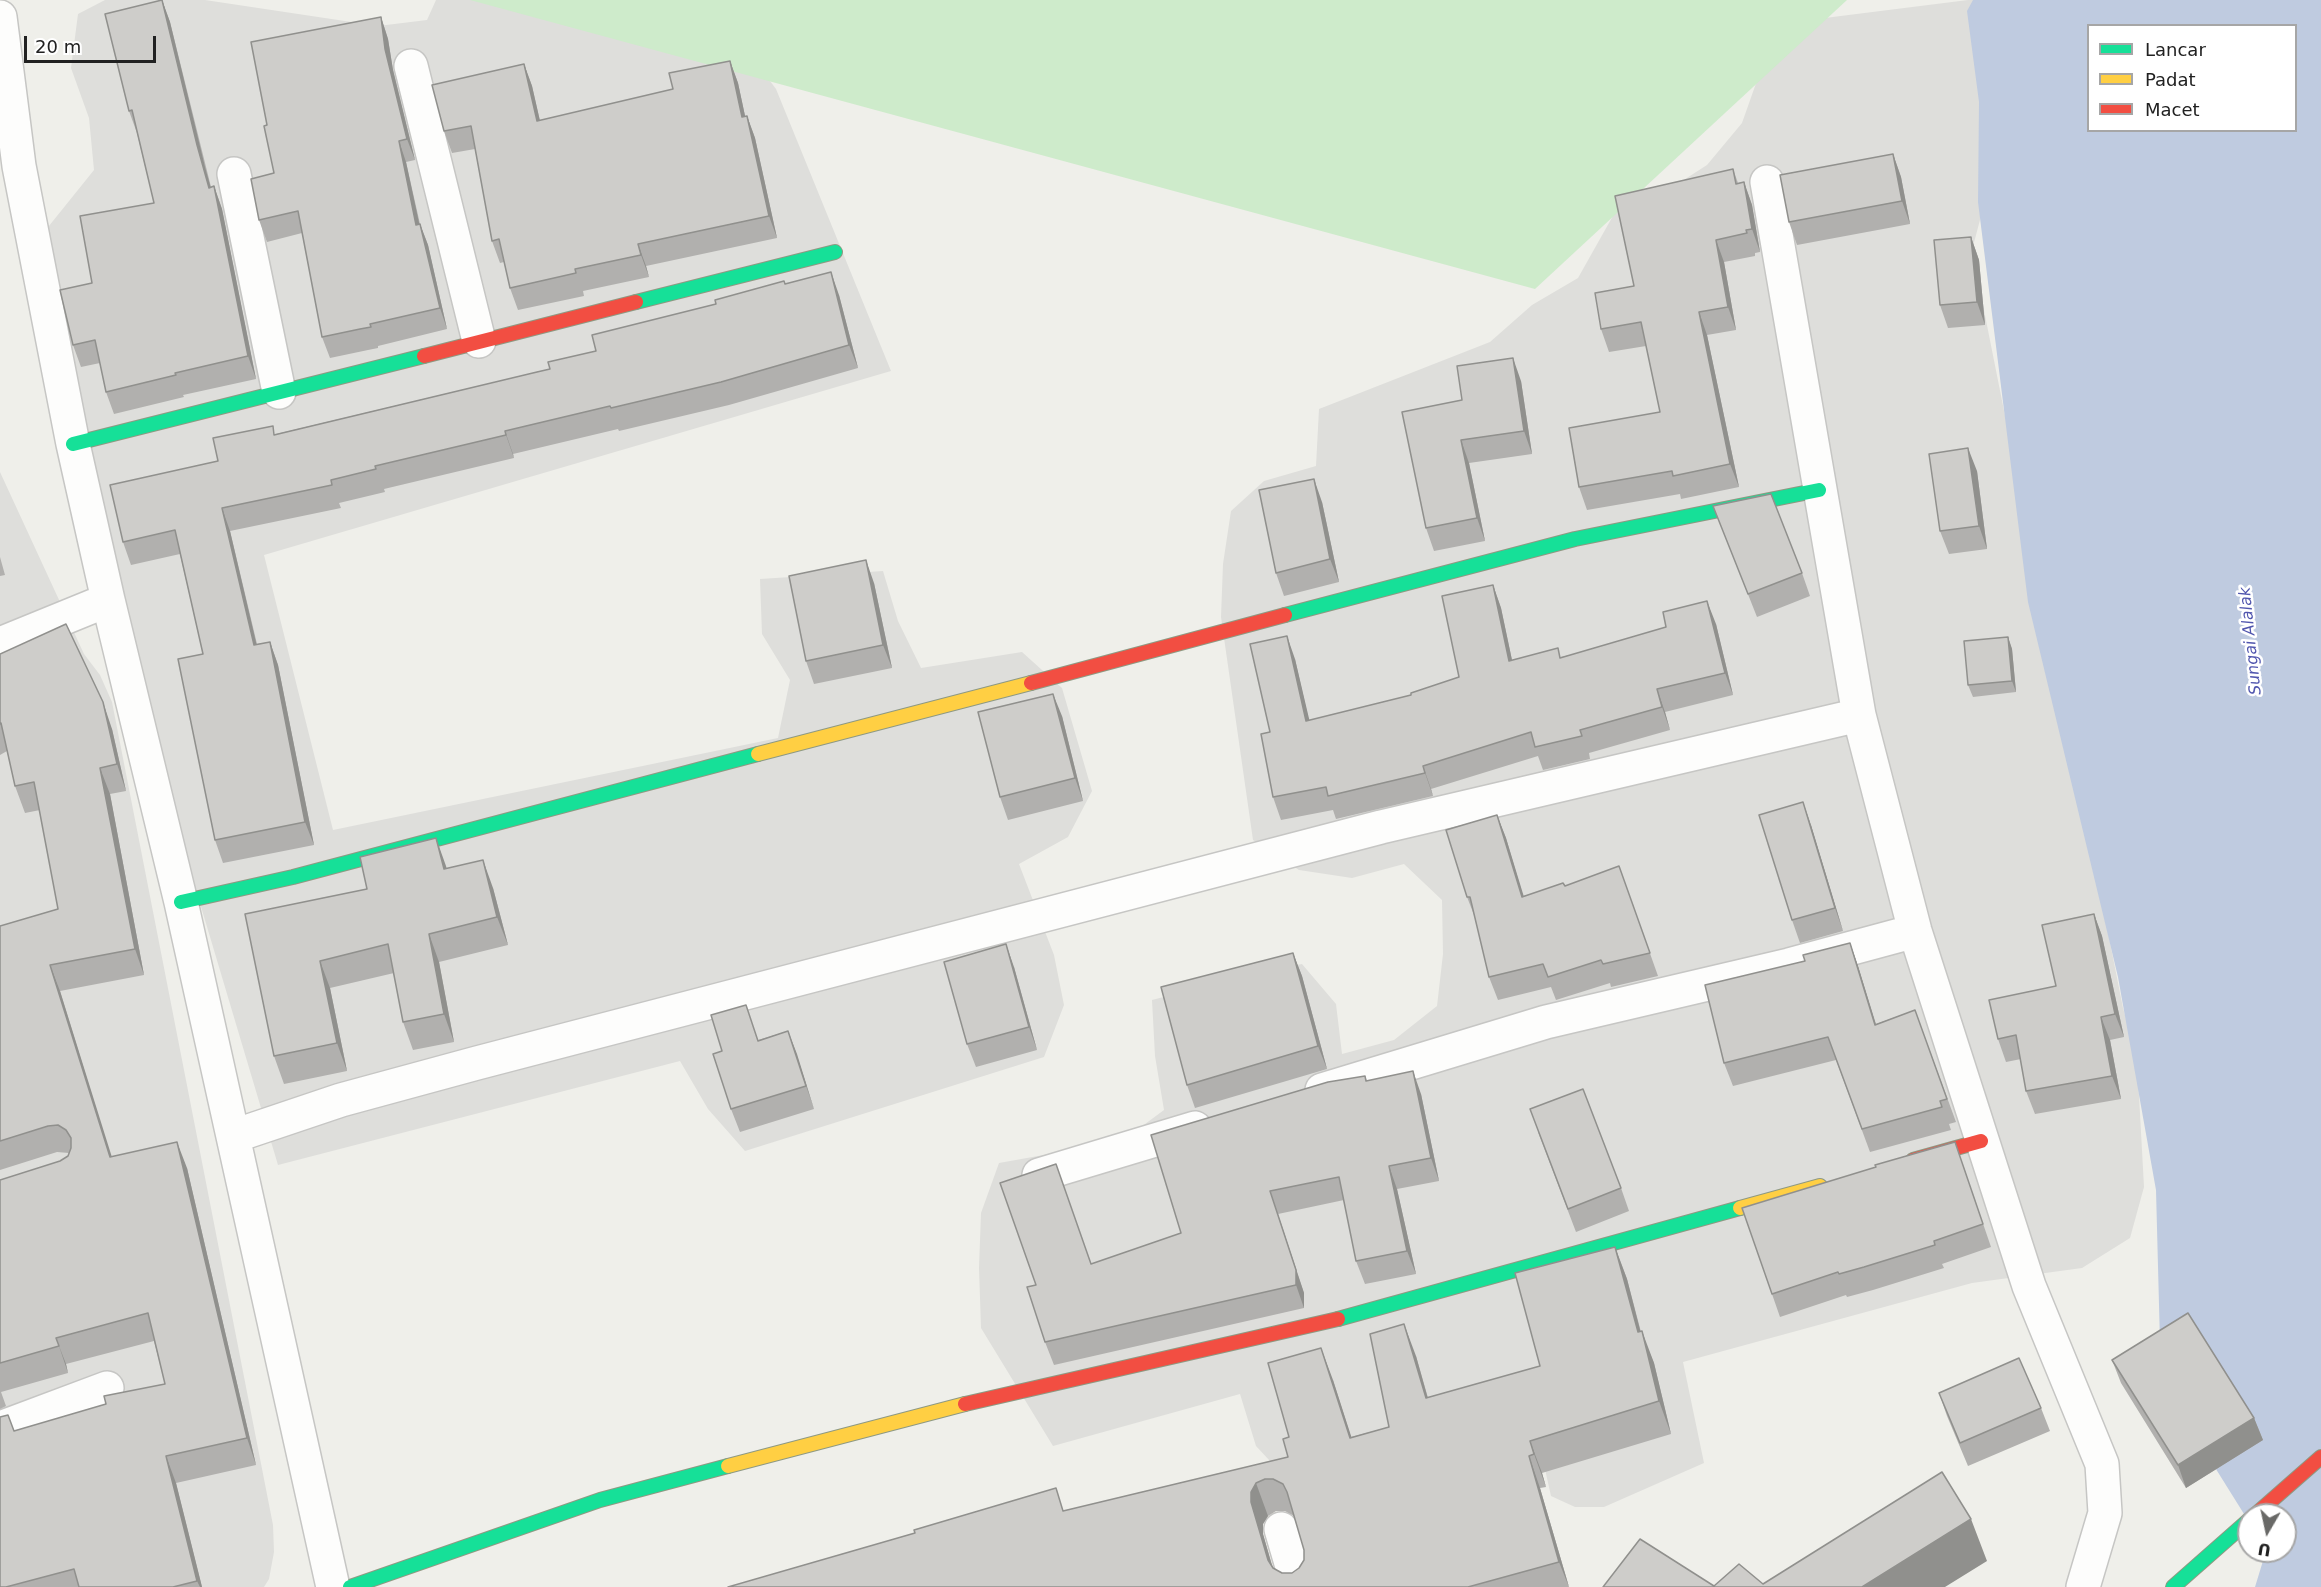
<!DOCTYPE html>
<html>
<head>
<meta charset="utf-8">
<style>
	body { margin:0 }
	#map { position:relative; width:2321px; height:1587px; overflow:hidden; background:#efefea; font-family:"DejaVu Sans",sans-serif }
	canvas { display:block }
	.legend { position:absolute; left:2087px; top:24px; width:210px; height:108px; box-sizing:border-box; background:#fff; border:2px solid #a6a6a6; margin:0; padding:8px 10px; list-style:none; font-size:18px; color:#212121 }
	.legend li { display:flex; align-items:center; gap:12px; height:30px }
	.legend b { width:30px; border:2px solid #a6a6a6 }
	.north { position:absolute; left:2237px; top:1503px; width:60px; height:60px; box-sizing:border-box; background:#fff; border:2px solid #a6a6a6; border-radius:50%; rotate:189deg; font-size:16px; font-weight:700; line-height:24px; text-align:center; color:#212121 }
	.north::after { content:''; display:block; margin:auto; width:21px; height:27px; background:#696967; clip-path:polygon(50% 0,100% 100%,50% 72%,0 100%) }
	.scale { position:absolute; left:24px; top:36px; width:132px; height:27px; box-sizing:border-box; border:3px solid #212121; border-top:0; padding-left:8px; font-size:18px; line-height:21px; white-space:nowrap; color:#212121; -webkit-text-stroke:4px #fff; paint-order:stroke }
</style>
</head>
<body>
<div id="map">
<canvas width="2321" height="1587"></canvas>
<ul class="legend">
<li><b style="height:8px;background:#16e098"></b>Lancar</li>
<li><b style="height:8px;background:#ffcf43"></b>Padat</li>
<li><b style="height:8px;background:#f24e42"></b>Macet</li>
</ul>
<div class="north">U</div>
<div class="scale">20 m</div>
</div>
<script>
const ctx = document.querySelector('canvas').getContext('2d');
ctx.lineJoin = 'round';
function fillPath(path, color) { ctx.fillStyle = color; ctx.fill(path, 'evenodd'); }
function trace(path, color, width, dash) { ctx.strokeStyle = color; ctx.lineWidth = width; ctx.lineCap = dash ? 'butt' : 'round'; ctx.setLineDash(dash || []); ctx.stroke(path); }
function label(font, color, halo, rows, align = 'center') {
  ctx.font = font + ' "DejaVu Sans",sans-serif'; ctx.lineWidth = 5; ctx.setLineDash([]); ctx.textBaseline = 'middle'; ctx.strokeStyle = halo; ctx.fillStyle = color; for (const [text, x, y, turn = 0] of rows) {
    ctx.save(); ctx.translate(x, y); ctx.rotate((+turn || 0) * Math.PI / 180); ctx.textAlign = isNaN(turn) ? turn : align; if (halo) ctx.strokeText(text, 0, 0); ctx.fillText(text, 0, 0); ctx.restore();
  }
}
fillPath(new Path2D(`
	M105 0H205L378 26 427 20 436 0H597L740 41 776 89 891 371 264 555 333 830 778 738 790 680 762 634 760 579 883 571 898 621 921 668 1022 652 1062 688 1092 791 1068 837 1019 864 1054 955 1064 1005 1044 1057 745 1151 708 1109 680 1061 278 1165 98 561 28 252 94 170 89 118 71 68 78 14Z
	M1968 0H2047L2010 107 1972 250 2123 1008 2137 1059 2144 1187 2130 1238 2082 1268 1972 1283 1683 1362 1704 1463 1604 1507H1575L1551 1496 1531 1407 1283 1475 1256 1446 1240 1394 1053 1446 981 1328 979 1268 981 1213 999 1163 1122 1141 1164 1110 1155 1056 1152 1000 1252 974 1302 964 1336 1004 1342 1054 1394 1040 1437 1006 1443 954 1442 900 1404 864 1352 878 1299 870 1253 840 1221 617 1223 564 1231 511 1264 481 1316 466 1319 409 1490 342 1532 305 1578 278 1614 214 1662 194 1707 165 1742 123 1777 24Z
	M0 472 84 654 100 675 112 702 273 1525 274 1552 269 1579 264 1587H0Z`), '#dededb');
fillPath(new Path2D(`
	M470 0H1847L1535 289Z`), '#ceebcb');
fillPath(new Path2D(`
	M1973 0H2321V1587H2255L2266 1551H2285V1515H2249V1522L2161 1381 2156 1190 2118 977 2028 602 1978 202 1979 102 1967 11ZM2088 26H2296V130H2088Z`), '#bfcbe0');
const street = new Path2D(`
	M0 17 19 166 73 444 108 600 0 644
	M411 66 479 341
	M234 174 279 392
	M1767 182 1859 715 1915 931 2029 1286 2102 1464 2105 1513 2083 1587
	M108 600 181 902 333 1587
	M1322 1090 1546 1022 1789 965 1915 931
	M234 1136 341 1100 477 1063 1381 827 1859 715
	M1039 1175 1195 1128
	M0 1428 107 1388
	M1281 1529 1298 1587`);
const fast = new Path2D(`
	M636 302 835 252
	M73 444 424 356
	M1285 615 1575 539 1819 490
	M181 902 293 877 758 754
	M1338 1319 1740 1208
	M350 1587 600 1500 728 1466
	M2173 1587 2249 1520`);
const slow = new Path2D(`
	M758 754 1031 683
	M1740 1208 1820 1186
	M728 1466 965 1404`);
const jam = new Path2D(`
	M424 356 636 302
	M1031 683 1285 615
	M1913 1160 1981 1141
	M965 1404 1338 1319
	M2255 1515 2321 1457`);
trace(street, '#c6c6c4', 36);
trace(fast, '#8e9982', 16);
trace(slow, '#8e9982', 16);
trace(jam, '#8e9982', 16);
trace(street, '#fdfdfc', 33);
trace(fast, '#16e098', 14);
trace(slow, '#ffcf43', 14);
trace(jam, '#f24e42', 14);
fillPath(new Path2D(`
	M162 0 170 22 211 187 214 186 222 209 256 379 183 395 184 397 114 414 106 392 100 363 81 367 73 345 92 283 154 203 137 133 129 111Z
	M381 17 388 39 393 70 415 160 406 162 420 224 428 245 447 329 378 346V348L368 350 330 358 322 337 302 233 267 242 259 220 274 173 267 125Z
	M730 61 738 83 745 116H747L755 138 777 238 646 266 649 277 583 291 584 296 518 310 510 288 504 262 500 263 492 241 475 149 452 153 444 131 524 64 532 86 540 121 673 89Z
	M1893 154 1901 177 1910 224 1797 245 1789 222Z
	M1733 169 1738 183 1744 182 1752 205 1760 252 1755 253V256L1724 262 1736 330 1707 335 1739 487 1681 499 1680 494 1587 510 1579 487 1660 412 1646 346 1609 352 1601 329 1634 286Z
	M1971 237 1979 260 1985 325 1948 328 1940 305Z
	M785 283 839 295 858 368 729 405 619 431 618 429 513 454 514 458 384 489 385 492 339 503 341 508 230 531 257 644 270 642 278 665 314 845 223 863 215 840 203 654 180 554 131 565 123 542 218 461 276 434 550 369 716 304Z
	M1521 381 1532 454 1469 463 1485 541 1434 551 1426 528 1462 400Z
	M1977 471 1987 549 1949 554 1940 531Z
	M1322 502 1339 582 1284 596 1276 573Z
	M1713 506 1802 573 1810 596 1757 617Z
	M0 557 5 575 0 576Z
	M874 583 892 668 814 684 806 661Z
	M1493 585 1501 608 1512 660 1561 657 1716 624 1733 695 1665 712 1670 730 1589 753 1590 759 1543 770 1538 756 1431 789 1433 796 1336 819 1333 810 1281 820 1273 797 1270 732 1295 659 1309 721 1411 695 1459 677Z
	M2008 637 2012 649 2016 692 1973 697 1968 685Z
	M0 654 112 729 126 791 110 794 144 975 60 991 111 1157 187 1168 256 1465 176 1483 202 1587H0L14 1431 106 1404 165 1384 154 1341 66 1364 68 1373 1 1392 6 1406 0 1409V1180L60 1161 68 1156 69 1153 57 1152 0 1170V926L58 909 40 810 25 813 15 786 7 751 0 755Z
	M1062 716 1083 801 1008 820 1000 797Z
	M1497 815 1506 838 1523 896 1565 886 1619 866 1658 976 1611 987 1610 983 1556 1000 1551 987 1498 1000 1489 977 1476 920 1467 897Z
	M1811 825 1843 931 1800 943 1792 920Z
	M447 869 493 888 508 945 439 962 454 1042 413 1050 403 1022 394 973 330 988 347 1071 284 1084 274 1056 245 914 367 889Z
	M2094 914 2102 936 2124 1037 2110 1040 2121 1099 2035 1114 2026 1091 2021 1059 2006 1062 1998 1039 2056 986Z
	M1850 943 1858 966 1876 1024 1915 1010 1956 1122 1949 1124 1951 1130 1870 1152 1836 1060 1733 1086 1724 1063 1805 961Z
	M1293 953 1302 976 1327 1069 1195 1108 1187 1085Z
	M1014 967 1037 1050 976 1067 967 1044Z
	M788 1031 814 1109 740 1132 731 1109 758 1040Z
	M1365 1076 1367 1081 1421 1094 1439 1181 1397 1189 1416 1274 1365 1284 1356 1261 1344 1200 1278 1214 1304 1293V1308L1054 1365 1045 1342 1091 1264 1181 1233Z
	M1538 1132 1621 1188 1629 1211 1576 1232Z
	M1963 1165 1991 1247 1942 1264 1944 1268 1873 1290 1847 1297 1846 1295 1780 1317 1742 1208Z
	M1615 1247 1627 1279 1641 1332 1654 1363 1671 1434 1542 1473 1546 1487 1540 1488 1569 1587H728L1064 1511 1288 1457 1289 1437 1333 1380 1351 1437 1389 1427 1416 1356 1428 1398 1540 1366ZM1276 1511H1285L1294 1516 1304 1550V1560L1299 1568 1292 1573H1282L1273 1568 1263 1534V1524L1268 1516Z
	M2112 1360 2254 1418 2263 1440 2186 1488 2121 1383Z
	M1939 1393 2041 1408 2050 1431 1968 1466 1947 1416Z`), '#b1b0ae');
fillPath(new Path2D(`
	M162 0 170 22 205 167 217 210 209 188 197 145Z
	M381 17 388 39 393 70 415 160 407 139 385 49Z
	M730 61 738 83 750 139 742 117Z
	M524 64 532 86 545 143 537 121Z
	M747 116 755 138 777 238 769 216Z
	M399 141 406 162 424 246 416 225Z
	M1893 154 1901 177 1910 224 1902 201Z
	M1744 182 1752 205 1760 252 1752 229Z
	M214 186 222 209 256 379 248 356Z
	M420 224 428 245 447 329 440 308Z
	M1971 237 1979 260 1985 325 1977 302Z
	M1716 240 1724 262 1736 330 1728 307Z
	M638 244 646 266 649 277 641 255Z
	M831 272 839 295 858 368 849 345Z
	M1699 312 1707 335 1739 487 1730 464Z
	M1513 358 1521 381 1532 454 1524 431Z
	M505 431 513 454 514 458 506 435Z
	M1461 440 1469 463 1485 541 1477 518Z
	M1968 448 1977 471 1987 549 1979 526Z
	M1314 479 1322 502 1339 582 1330 559Z
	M222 508 230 531 262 668 254 645Z
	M866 560 874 583 892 668 883 645Z
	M1493 585 1501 608 1517 684 1509 661Z
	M1707 601 1716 624 1733 695 1725 673Z
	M1287 636 1295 659 1315 744 1306 721Z
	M2008 637 2012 649 2016 692 2012 681Z
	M270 642 278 665 314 845 305 822Z
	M1657 689 1665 712 1670 730 1662 707Z
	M1053 694 1062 716 1083 801 1075 778Z
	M103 702 112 729 126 791 117 764Z
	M1423 766 1431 789 1433 796 1425 773Z
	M100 768 110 794 144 975 135 949Z
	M1803 802 1811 825 1843 931 1835 908Z
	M1497 815 1506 838 1531 920 1522 897Z
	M436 838 446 866 454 897 444 869Z
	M483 860 493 888 508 945 497 917Z
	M2094 914 2102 936 2124 1037 2115 1014Z
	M429 934 439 962 454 1042 444 1014Z
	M1850 943 1858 966 1883 1048 1875 1025Z
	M1006 944 1014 967 1037 1050 1029 1027Z
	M1293 953 1302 976 1327 1069 1318 1046Z
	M320 961 330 988 347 1071 337 1043Z
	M50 965 60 991 120 1183 110 1157Z
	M2101 1017 2110 1040 2121 1099 2112 1076Z
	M788 1031 797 1054 814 1109 806 1086Z
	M1413 1071 1421 1094 1439 1181 1431 1158Z
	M177 1142 187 1168 256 1465 247 1438Z
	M1389 1166 1397 1189 1416 1274 1407 1251Z
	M1270 1191 1304 1293V1308L1296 1285Z
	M1615 1247 1627 1279 1649 1365 1638 1332Z
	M1404 1324 1416 1356 1437 1431 1426 1398Z
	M1642 1331 1654 1363 1671 1434 1659 1401Z
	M56 1338 66 1364 68 1373 59 1346Z
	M1321 1348 1333 1380 1362 1470 1350 1438Z
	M2254 1418 2263 1440 2186 1488 2178 1465Z
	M1530 1441 1542 1473 1546 1487 1534 1454Z
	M166 1456 176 1483 202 1587H200L197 1581Z
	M1529 1456 1540 1488 1569 1587 1559 1562Z
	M1256 1483 1268 1516 1263 1524V1534L1278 1587 1268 1560 1251 1502V1492Z
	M1971 1519 1987 1561 1945 1587H1862Z`), '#90908d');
const building = new Path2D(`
	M162 0 197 145 209 188 214 186 248 356 175 373 176 375 106 392 95 340 73 345 60 290 92 283 80 216 154 203 132 110 129 111 105 14Z
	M381 17 385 49 407 139 399 141 416 225 420 224 440 308 370 324 371 327 360 329 322 337 298 211 259 220 251 179 274 173 264 126 267 125 251 42Z
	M730 61 742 117 747 116 769 216 638 244 641 255 575 269 576 273 510 288 499 239 492 241 471 126 444 131 432 85 524 64 537 121 673 89 669 73Z
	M1893 154 1902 201 1789 222 1780 175Z
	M1733 169 1736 184 1744 182 1752 229 1746 230 1747 233 1716 240 1728 307 1699 312 1730 464 1673 476 1672 471 1579 487 1569 428 1660 412 1641 322 1601 329 1595 293 1634 286 1615 196Z
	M1971 237 1977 302 1940 305 1934 240Z
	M831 272 849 345 721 382 611 408 610 406 505 431 506 435 375 466 376 469 331 480 332 485 222 508 254 645 270 642 305 822 215 840 178 659 203 654 175 530 123 542 110 485 218 461 213 438 273 426 274 435 537 372 550 369 548 362 596 351 592 335 716 304 715 300 784 281 785 284Z
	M1513 358 1524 431 1461 440 1477 518 1426 528 1402 412 1462 400 1457 366Z
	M1968 448 1979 526 1940 531 1929 454Z
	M1314 479 1330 559 1276 573 1259 490Z
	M1771 494 1802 573 1748 594 1713 506Z
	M866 560 883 645 806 661 789 576Z
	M1493 585 1509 661 1558 648 1560 658 1666 627 1663 612 1707 601 1725 673 1657 689 1662 707 1580 730 1582 736 1535 747 1531 732 1423 766 1425 773 1328 796 1326 787 1273 797 1261 734 1270 732 1250 644 1287 636 1306 721 1411 695V693L1459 677 1442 596Z
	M66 624 103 702 117 764 100 768 135 949 50 965 110 1157 177 1142 247 1438 166 1456 197 1581 173 1587H79L74 1569 6 1587H0V1417L8 1415 14 1431 106 1404 104 1396 165 1384 148 1313 56 1338 59 1346 0 1363V1180L60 1161 68 1156 71 1148V1138L66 1130 58 1125 48 1126 0 1141V926L58 909 34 782 15 786 1 723 0 724V654Z
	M2008 637 2012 681 1968 685 1964 641Z
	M1053 694 1075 778 1000 797 978 712Z
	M1803 802 1835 908 1792 920 1759 815Z
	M1497 815 1522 897 1563 883 1565 886 1619 866 1650 953 1603 964 1601 960 1548 977 1543 964 1489 977 1470 897H1467L1446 830Z
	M436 838 444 869 483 860 497 917 429 934 444 1014 403 1022 388 944 320 961 337 1043 274 1056 245 914 367 889 360 857Z
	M2094 914 2115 1014 2101 1017 2112 1076 2026 1091 2016 1035 1998 1039 1989 1000 2056 986 2042 925Z
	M1850 943 1875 1025 1915 1010 1947 1099 1940 1101 1942 1107 1862 1129 1828 1037 1724 1063 1705 985 1805 961 1803 955Z
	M1006 944 1029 1027 967 1044 944 962Z
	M1293 953 1318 1046 1187 1085 1161 987Z
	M746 1005 758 1041 788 1031 806 1086 731 1109 713 1054 722 1051 711 1015Z
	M1413 1071 1431 1158 1389 1166 1407 1251 1356 1261 1339 1177 1270 1191 1296 1270V1285L1045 1342 1027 1287 1036 1285 1000 1183 1056 1164 1091 1264 1181 1233 1151 1135 1328 1082 1365 1076 1366 1081Z
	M1583 1089 1621 1188 1568 1209 1530 1109Z
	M1955 1142 1983 1224 1934 1241 1935 1245 1864 1267 1839 1274 1838 1272 1772 1294 1742 1208 1876 1167 1875 1165Z
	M1615 1247 1638 1332 1642 1331 1659 1401 1530 1441 1534 1454 1529 1456 1559 1562 1468 1587H728L915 1533 914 1530 1056 1488 1063 1511 1288 1457 1283 1439 1289 1437 1268 1363 1321 1348 1350 1438 1389 1427 1370 1334 1404 1324 1426 1398 1540 1366 1515 1273ZM1265 1479H1273L1283 1484 1287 1492 1304 1550V1560L1299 1568 1292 1573H1282L1273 1568 1268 1560 1251 1502V1492L1256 1483Z
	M2188 1313 2254 1418 2178 1465 2112 1360Z
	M2019 1358 2041 1408 1960 1443 1939 1393Z
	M1942 1472 1971 1519 1862 1587H1603L1640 1539 1714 1586 1739 1564 1763 1584Z`);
fillPath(building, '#cecdca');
trace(building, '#90908d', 1.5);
label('italic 16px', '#5055ae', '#fff', [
	["Sungai Alalak",2251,641,-96]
]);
</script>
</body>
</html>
